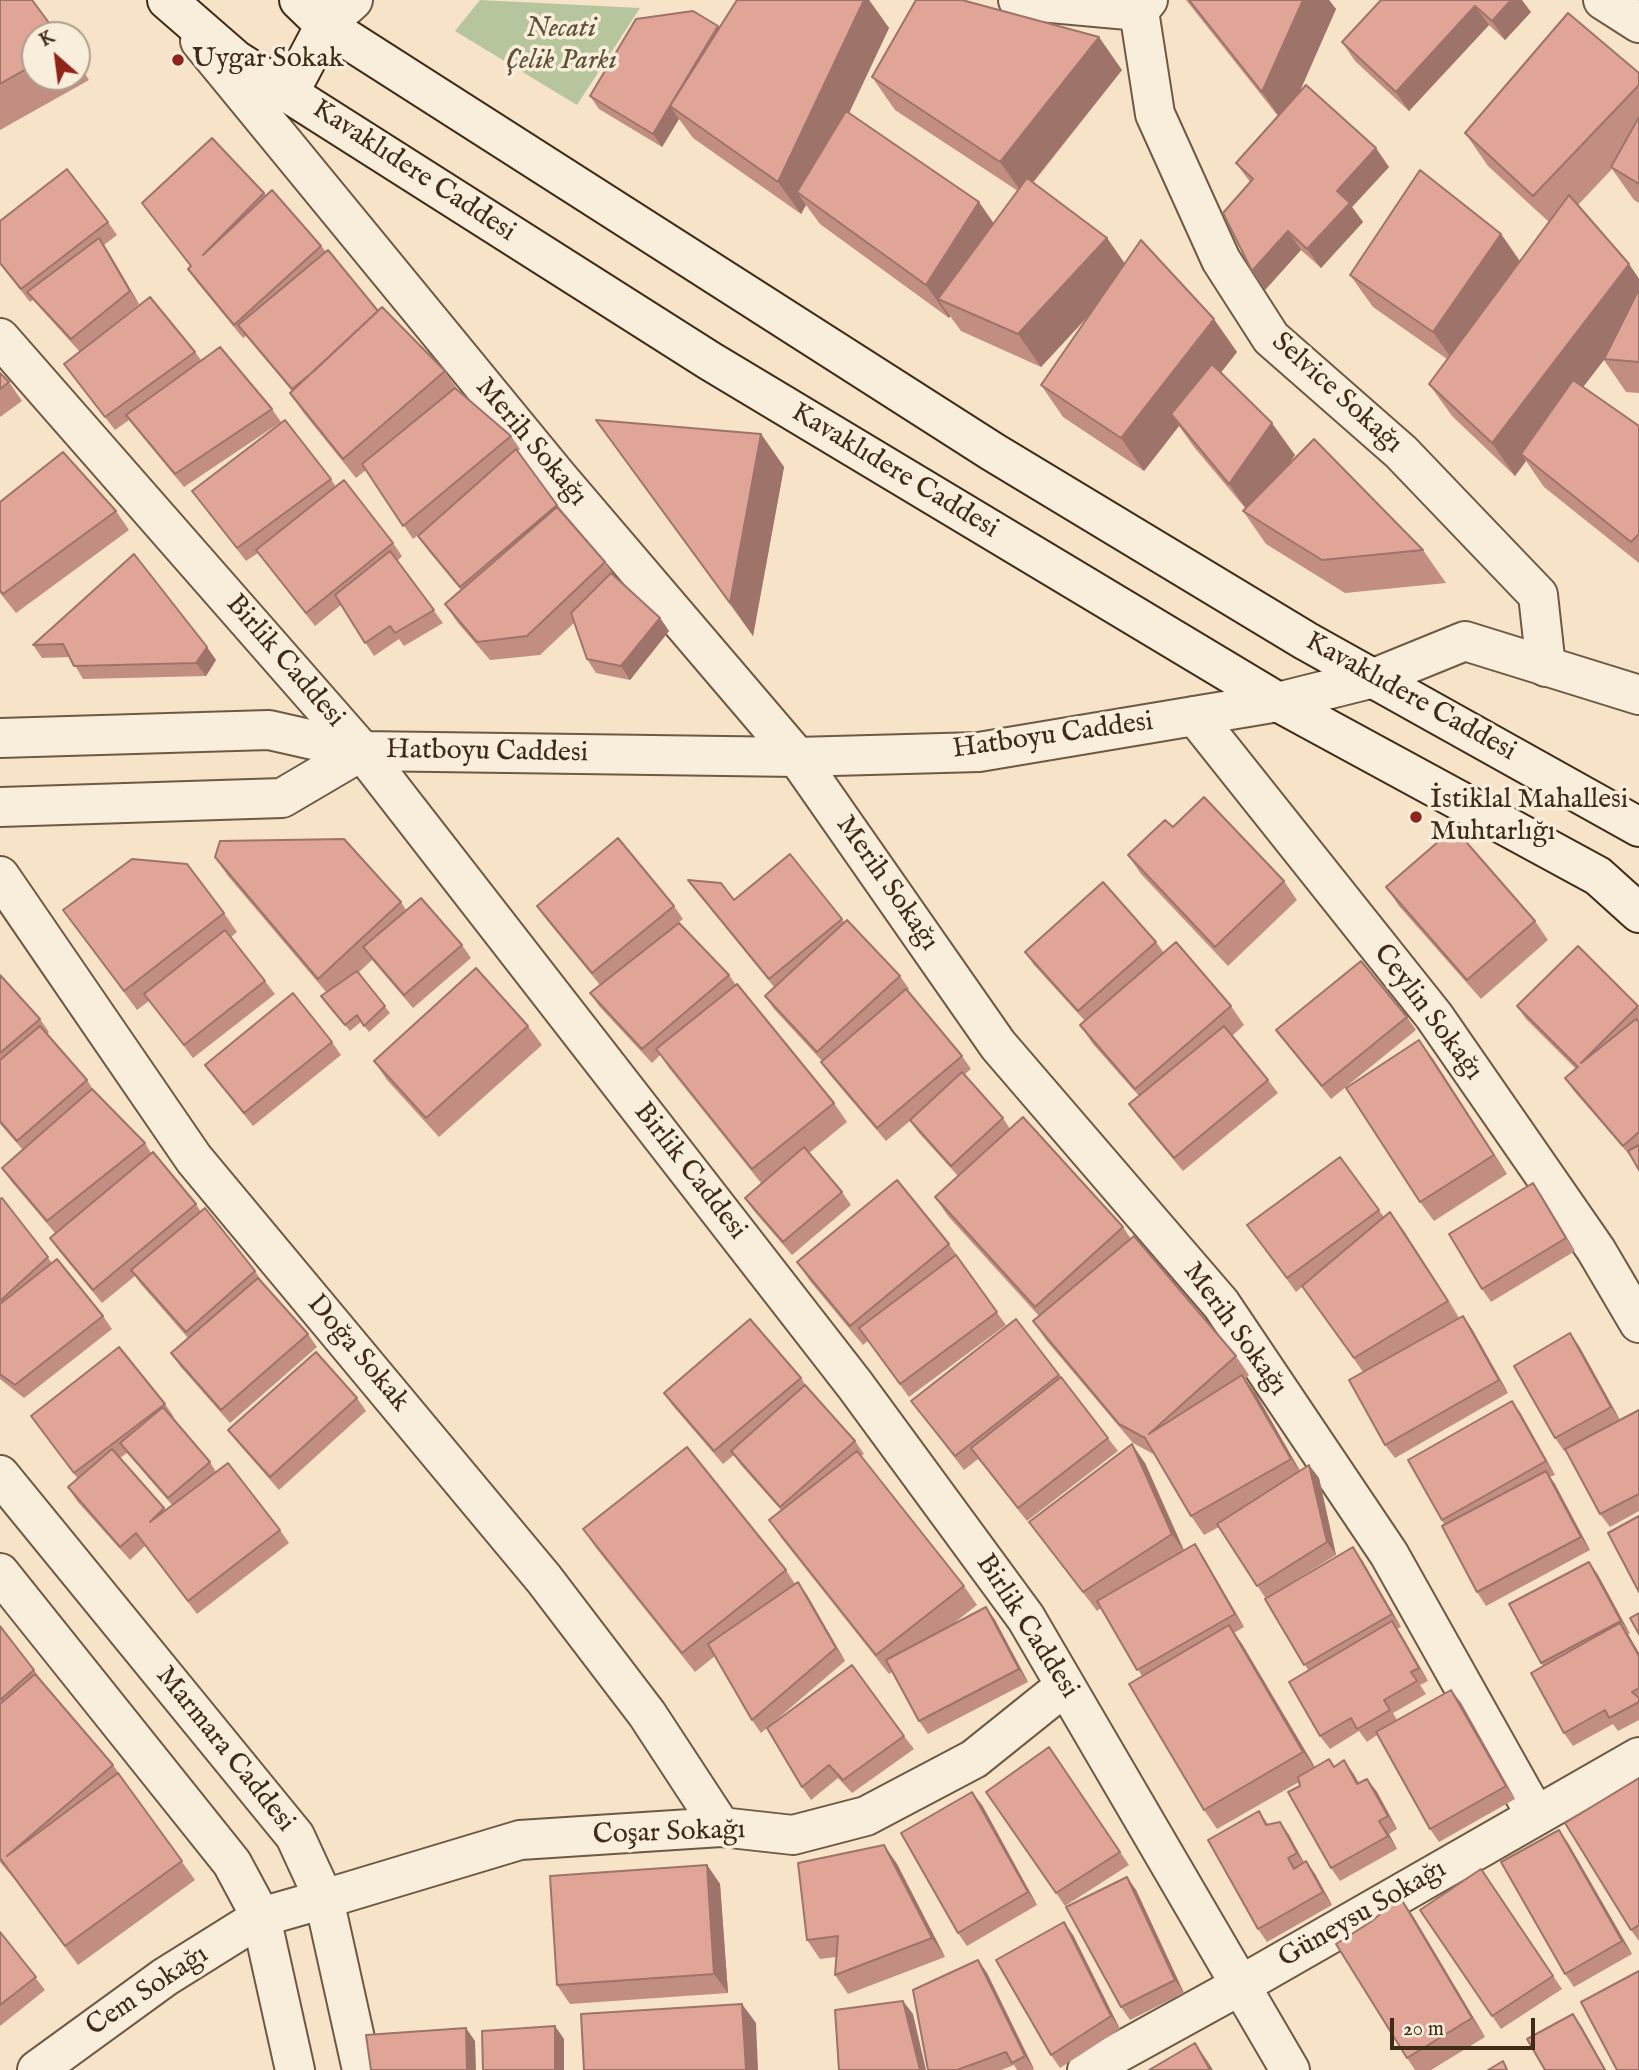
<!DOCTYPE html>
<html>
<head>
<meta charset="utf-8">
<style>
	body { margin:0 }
	#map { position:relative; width:1639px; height:2070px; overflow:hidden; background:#f6e3c8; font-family:"IM FELL English",serif }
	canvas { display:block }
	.north { position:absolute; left:21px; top:21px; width:70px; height:70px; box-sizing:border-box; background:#f9eddb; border:2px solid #af9f8d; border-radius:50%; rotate:332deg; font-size:19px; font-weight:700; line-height:28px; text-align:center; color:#402b17 }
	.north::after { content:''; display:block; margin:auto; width:24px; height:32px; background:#8f2418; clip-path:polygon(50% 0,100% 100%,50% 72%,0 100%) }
	.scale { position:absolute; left:1390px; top:2018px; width:145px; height:32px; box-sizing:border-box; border:4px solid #402b17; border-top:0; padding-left:9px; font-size:21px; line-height:24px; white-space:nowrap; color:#402b17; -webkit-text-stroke:5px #f9eddb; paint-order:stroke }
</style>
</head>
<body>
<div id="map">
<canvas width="1639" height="2070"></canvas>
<div class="north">K</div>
<div class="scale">20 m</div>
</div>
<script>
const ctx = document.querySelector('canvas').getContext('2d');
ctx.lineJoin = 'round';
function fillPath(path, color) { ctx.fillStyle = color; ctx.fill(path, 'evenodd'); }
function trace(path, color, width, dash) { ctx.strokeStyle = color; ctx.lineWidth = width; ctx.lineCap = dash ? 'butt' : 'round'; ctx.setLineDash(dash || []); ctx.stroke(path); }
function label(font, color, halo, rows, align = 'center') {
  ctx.font = font + ' "IM FELL English",serif'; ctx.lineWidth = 7; ctx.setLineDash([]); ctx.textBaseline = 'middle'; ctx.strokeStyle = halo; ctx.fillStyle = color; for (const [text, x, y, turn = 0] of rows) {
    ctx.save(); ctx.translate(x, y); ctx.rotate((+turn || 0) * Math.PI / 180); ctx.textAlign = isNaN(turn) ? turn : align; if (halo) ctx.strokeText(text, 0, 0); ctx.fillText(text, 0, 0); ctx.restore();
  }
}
fillPath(new Path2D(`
	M480 0 640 8 577 105 455 31Z`), '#b6c59b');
const minor = new Path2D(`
	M1018 0 1139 11 1148 0
	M1603 0 1639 23
	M1139 11 1155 114 1221 260 1271 338 1401 452 1538 595 1546 667
	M325 25 353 0
	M200 41 558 477 797 757 998 1045 1221 1304 1389 1554 1536 1816
	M0 338 362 751 855 1385 1026 1618 1290 2070
	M1195 716 1434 1016 1596 1250 1639 1323
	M0 876 194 1159 544 1579 647 1714 721 1827
	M324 1899 520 1840 721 1827 793 1835 866 1816 974 1759 1065 1686
	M37 2070 165 1977 261 1917
	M1087 2070 1241 1985 1639 1757`);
const tertiary = new Path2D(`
	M0 738 269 730 362 751 797 757 979 752 1278 702 1374 678 1465 641 1639 695
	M0 807 282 798 362 751
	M0 1475 295 1836 324 1899 362 2070
	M0 1573 232 1863 261 1917 295 2070
	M261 1917 324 1899`);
const secondary = new Path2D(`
	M167 0 236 60 710 361 1278 702 1598 876 1639 913
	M299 0 325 25 993 452 1306 641 1639 827
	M289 93 325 25`);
trace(minor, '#6e5943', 42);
trace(tertiary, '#6e5943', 42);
trace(secondary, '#402b17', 42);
trace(minor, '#f9eddb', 38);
trace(tertiary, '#f9eddb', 38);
trace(secondary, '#f9eddb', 38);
fillPath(new Path2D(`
	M0 0 35 35V77H77V62L89 80 0 130Z
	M737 0H869L889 28 849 113 994 224 1018 191 895 110 872 77 1122 70 1033 183 1107 238 1125 264 1237 352 1221 372 1295 455 1286 468 1423 550 1446 583 1345 593 1266 544 1243 511 1246 509 1194 447 1179 426 1144 471 1063 417 1041 385 1089 315 1041 367 961 331 950 316 949 318 820 224 806 205 801 214 693 138 679 119 662 147 599 109 590 96 719 27Z
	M1186 0H1329L1336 9 1299 93 1389 167 1352 207 1363 222 1321 268 1301 250 1265 290 1252 271 1250 182 1236 163 1278 116Z
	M1381 0 1531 12 1505 40 1489 25 1409 111 1355 61 1342 42Z
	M1639 73V203L1634 200 1612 169 1578 205 1629 264 1639 279V393L1626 392 1604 360 1583 387 1639 426V563L1544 487 1526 461 1515 476 1452 416 1429 384 1447 359 1373 307 1350 275 1501 234 1520 261 1549 222 1488 166 1465 133Z
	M264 193 321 246 378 311 445 371 458 390 511 436 520 449 518 451 567 518 605 562 616 577 660 618 669 631 630 680 596 673 587 659 574 623 540 655 490 660 458 623 445 604 461 590 427 549 418 536 441 516 413 539 366 470 356 478 303 412 290 393 292 391 246 336 243 338 197 282 188 269 191 266 142 203Z
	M0 221 108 222 117 235 104 245 139 304 80 352 33 300 30 302 0 264Z
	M195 352 201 360 272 409 281 422 184 487 129 420 115 430 64 364Z
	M0 373 9 382 22 401 0 417Z
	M596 420 761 434 784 467 753 636Z
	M331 479 336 487 393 543 402 556 397 561 443 623 404 646 399 639 374 656 341 605 315 626 258 553 246 561 192 491Z
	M0 502 116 511 129 530 16 613 0 593Z
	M134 554 216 660 206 676 83 679 70 657 42 658 33 645Z
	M1173 827 1284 881 1297 900 1228 966 1141 874 1128 855Z
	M790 854 844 922 900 976 909 989 907 991 962 1056 971 1069 964 1075 1003 1118 1010 1129 1123 1227 1131 1239 1236 1356 1249 1375 1245 1379 1256 1394 1300 1471 1309 1465 1319 1478 1336 1555 1278 1591 1362 1560 1401 1627 1397 1629 1428 1681 1420 1685 1426 1694 1393 1713 1397 1720 1451 1690 1461 1703 1515 1799 1439 1842 1430 1829 1377 1735 1367 1742 1359 1731 1330 1749 1320 1736 1308 1670 1266 1599 1219 1527 1204 1535 1191 1516 1155 1455 1133 1443 1046 1340 1033 1321 1039 1316 948 1216 935 1197 958 1176 919 1133 910 1121 886 1141 830 1075 821 1062 822 1061 774 1009 765 996 774 987 698 893 688 880 734 900Z
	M215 857 401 902 406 910 462 945 471 958 413 1008 372 960 358 973 390 1013 369 1032 361 1022 350 1031 321 996 327 993 228 876Z
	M1386 887 1535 921 1548 940 1481 999 1399 906Z
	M537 906H674L683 919 662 936 729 975 736 985 834 1103 847 1122 809 1153 842 1192 851 1205 792 1255 754 1211 745 1198 761 1183 669 1068 660 1055 652 1063 599 1006 590 993 600 985 546 919Z
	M63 910 224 913 237 932 231 937 275 994 193 1058 149 1001 137 1010Z
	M1156 942 1164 953 1231 1006 1244 1025 1232 1036 1268 1080 1278 1093 1183 1171 1138 1117 1129 1104 1139 1096 1093 1044 1080 1025 1085 1021 1034 965 1025 952Z
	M1578 946 1639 1008V1170L1633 1159 1574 1091 1565 1078 1576 1069 1526 1019 1517 1006Z
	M0 975 40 1019 49 1032 47 1034 87 1080 96 1094 145 1143 151 1153 196 1204 201 1212 255 1271 263 1283 308 1334 317 1347 230 1423 180 1366 171 1353 188 1338 140 1283 135 1276 102 1303 59 1251 50 1238 55 1233 11 1181 2 1168 23 1150 0 1124Z
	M1407 1017 1416 1030 1331 1099 1286 1043 1276 1030Z
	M528 1026 542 1045 439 1137 387 1080 374 1061Z
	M332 1042 341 1055 253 1126 205 1065Z
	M1433 1059 1507 1174 1434 1221 1420 1202Z
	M1340 1157 1384 1217 1390 1212 1459 1318 1463 1316 1472 1329 1508 1393 1395 1458 1385 1445 1363 1372 1303 1286 1296 1292 1247 1225Z
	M1533 1183 1575 1251 1491 1302 1482 1289Z
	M2 1198 52 1263 103 1316 112 1329 24 1398 0 1379V1199Z
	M949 1244 962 1263H961L1006 1325 909 1397 868 1341 863 1345 810 1281 797 1262Z
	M1016 1319 1118 1451 1027 1521 978 1459 964 1470 911 1401Z
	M1579 1346 1620 1420 1639 1410V1511L1610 1527 1600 1514 1566 1450 1564 1451 1555 1438Z
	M801 1378 807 1387 855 1441 864 1454 861 1456 964 1586 977 1605 949 1627 986 1607 995 1620 1028 1682 928 1734 919 1721 892 1672 889 1674 782 1539 769 1520 781 1510 740 1464 734 1455 723 1464 673 1406 664 1393Z
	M357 1398 366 1411 279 1490 238 1443 228 1430Z
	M1512 1401 1521 1414 1555 1475 1550 1477 1590 1550 1486 1606 1477 1592 1442 1520Z
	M165 1404 174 1417 172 1418 210 1462 216 1472 280 1530 289 1543 197 1614 145 1546 130 1560 77 1501 68 1487 78 1479 31 1416ZM127 1453 172 1505 166 1510 120 1458Z
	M1145 1463 1184 1550 1204 1558 1244 1627 1234 1633 1242 1644 1315 1767 1329 1759 1334 1766 1353 1773 1359 1783 1367 1779 1377 1792 1397 1829 1389 1834 1397 1849 1340 1881 1331 1868 1299 1782 1217 1829 1204 1810 1142 1676 1101 1608 1097 1611 1029 1522Z
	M583 1529 786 1570 795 1584 807 1595 845 1661 761 1733 752 1720 715 1656 695 1672 596 1548Z
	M1589 1562 1598 1575 1630 1634H1628L1639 1653V1720L1618 1731 1613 1724 1573 1746 1564 1733 1543 1666 1541 1663Z
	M0 1626 34 1670 47 1689 113 1765 195 1880 78 1965 15 1880 0 1862Z
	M767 1728 904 1736 914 1749 852 1793 838 1778 811 1800 802 1787Z
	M1049 1747 1129 1865 1065 1906 986 1792Z
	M1639 1778V1941L1631 1930Z
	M982 1805 1037 1905 967 1946 958 1933Z
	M1259 1811 1268 1824 1280 1822 1289 1835 1304 1863 1306 1861 1315 1874 1332 1905 1267 1942 1258 1929Z
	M1568 1843 1632 1954 1574 1987 1565 1974Z
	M884 1845 897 1864 945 1957 848 1994 835 1975 836 1957 820 1959 807 1940Z
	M707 1865 720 1884 728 1993 570 2004 557 1985Z
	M1481 1869 1562 1989 1501 2029 1420 1910Z
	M1127 1877 1136 1890 1184 1993 1130 2020 1121 2007Z
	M1400 1897 1413 1916 1485 2037 1431 2070H1415L1407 2058Z
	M0 1932 45 1990 0 2026Z
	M1073 1935 1120 2029 1060 2068 1051 2055Z
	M978 1960 987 1973 1034 2069 1033 2070H1017L1014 2065 1001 2070H928Z`), '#c28e82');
fillPath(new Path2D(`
	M864 0H869L889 28 808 200 797 192 806 205 801 214 778 182Z
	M1303 0H1329L1336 9 1285 125 1262 92Z
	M1511 0H1522L1531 12 1505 40 1492 21Z
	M1475 6 1489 25 1409 111 1396 92Z
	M718 26 727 39 670 106 679 119 662 147 653 134Z
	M1099 37 1122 70 1023 194 1000 162Z
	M1376 148 1389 167 1352 207 1363 222 1321 268 1307 249 1337 191Z
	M979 202 1002 235 938 299 950 316 949 318 926 285Z
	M1288 231 1301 250 1265 290 1252 271Z
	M1501 234 1523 266 1456 365 1433 332Z
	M99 238 108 251 139 304 130 291Z
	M1107 238 1130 271 1041 367 1018 334Z
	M1629 264 1639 279V314L1528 459 1521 454 1526 461 1515 476 1492 443Z
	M1214 319 1237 352 1180 425 1171 414 1179 426 1144 471 1121 438Z
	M1272 423 1295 455 1252 517 1229 484Z
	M761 434 784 467 753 636 730 603Z
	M660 618 669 631 630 680 621 666Z
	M207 647 216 660 206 676 196 663Z
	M1419 1040 1433 1059 1507 1174 1494 1155Z
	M1533 1183 1542 1196 1575 1251 1566 1238Z
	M1390 1212 1404 1231 1461 1320 1448 1301Z
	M1463 1316 1472 1329 1508 1393 1499 1380Z
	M1570 1333 1579 1346 1620 1420 1611 1407Z
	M1242 1375 1256 1394 1304 1478 1291 1459Z
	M1512 1401 1521 1414 1555 1475 1546 1461Z
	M1132 1444 1145 1463 1185 1553 1172 1534Z
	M1309 1465 1319 1478 1336 1555 1327 1542Z
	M1546 1471 1555 1484 1590 1550 1581 1537Z
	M1195 1544 1204 1558 1244 1627 1235 1614Z
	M1353 1547 1362 1560 1401 1627 1392 1614Z
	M1589 1562 1598 1575 1630 1634 1621 1621Z
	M798 1582 807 1595 845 1661 836 1648Z
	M986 1607 995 1620 1028 1682 1019 1669Z
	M1392 1621 1401 1634 1428 1681 1419 1668Z
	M1620 1623 1629 1636 1639 1653V1656Z
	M1229 1625 1242 1644 1317 1771 1303 1752Z
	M1451 1690 1461 1703 1515 1799 1506 1786Z
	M1344 1760 1353 1773 1366 1797 1357 1784Z
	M1367 1779 1377 1792 1397 1829 1388 1816Z
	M972 1792 982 1805 1037 1905 1028 1892Z
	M1379 1821 1389 1834 1397 1849 1388 1836Z
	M1280 1822 1289 1835 1306 1866 1297 1853Z
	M1559 1830 1568 1843 1632 1954 1622 1941Z
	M884 1845 897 1864 945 1957 932 1938Z
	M1306 1861 1315 1874 1332 1905 1323 1892Z
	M707 1865 720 1884 728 1993 714 1974Z
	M1127 1877 1136 1890 1184 1993 1175 1980Z
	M1400 1897 1413 1916 1485 2037 1472 2018Z
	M1064 1922 1073 1935 1120 2029 1111 2016Z
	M978 1960 987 1973 1034 2069 1025 2056Z
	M903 2001 913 2014 926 2070H920Z
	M742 2004 756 2023 758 2070H746Z
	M1573 2014 1582 2027 1606 2070H1605Z
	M555 2026 564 2039V2070H555Z
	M466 2028 475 2041 476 2070H467Z
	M1195 2043 1208 2062 1213 2070H1210Z`), '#9e746a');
const building = new Path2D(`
	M0 0H32L58 35H35V64L0 84Z
	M737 0H864L778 182 670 106Z
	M916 0H962L1099 37 1000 162 872 77Z
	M1189 0H1303L1262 92Z
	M1381 0H1511L1492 21 1475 6 1396 92 1342 42Z
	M693 11 718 26 653 134 590 96 636 19Z
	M1568 13 1639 73V85L1533 196 1465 133Z
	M1306 85 1376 148 1337 191 1350 203 1307 249 1288 231 1252 271 1223 213 1253 179 1236 163Z
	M846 111 979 202 926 285 797 192Z
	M1639 117V184L1611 167Z
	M212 138 264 193 203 255 272 190 321 246 234 325 188 269 191 266 142 203Z
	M67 169 108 222 21 289 0 263V221Z
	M1420 170 1501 234 1433 332 1350 275Z
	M1027 178 1107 238 1018 334 938 299Z
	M1569 195 1629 264 1492 443 1429 384Z
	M99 238 130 291 71 339 27 292Z
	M1141 240 1214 319 1121 438 1041 385Z
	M328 250 378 311 314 371 292 389 238 325Z
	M1639 289V362L1604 359Z
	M150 297 195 352 105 417 64 364Z
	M382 307 445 371 343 459 290 393Z
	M220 347 272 409 175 474 126 415Z
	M1212 364 1272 423 1229 484 1171 414Z
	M0 373 9 382 0 389Z
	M1573 380 1639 426V534L1631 542 1521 454Z
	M455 388 511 436 403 526 362 464Z
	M285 420 331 479 237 548 192 491Z
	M596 420 761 434 730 603Z
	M1314 439 1423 550 1322 560 1243 511Z
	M516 449 557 505 460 587 418 536Z
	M63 452 116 511 3 594 0 590V502Z
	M344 480 393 543 306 613 256 550Z
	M557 507 605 562 527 636 477 642 445 604Z
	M390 551 434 610 395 633 390 626 365 643 335 595Z
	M134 554 207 647 196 663 74 666 63 644 33 645Z
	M611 573 660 618 621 666 587 659 571 613Z
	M1204 797 1284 881 1215 947 1128 855 1165 820 1173 827Z
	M1454 828 1535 921 1467 980 1386 887Z
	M618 838 674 906 592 973 537 906Z
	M344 839 401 902 318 979 215 857 220 841Z
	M790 854 842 919 769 979 688 880 721 883 734 900Z
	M132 859 187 864 224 913 124 991 63 910Z
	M1103 882 1156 942 1078 1011 1025 952Z
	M421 898 462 945 404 995 363 947Z
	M847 920 900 976 817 1052 765 996Z
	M679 923 729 975 642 1049 590 993Z
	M225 930 265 981 184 1045 144 994Z
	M1176 942 1231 1006 1135 1089 1080 1025Z
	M1578 946 1638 1006 1581 1063 1636 1019 1639 1022V1132L1623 1146 1565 1078 1578 1067 1517 1006Z
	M1361 961 1407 1017 1322 1086 1276 1030Z
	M476 968 528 1026 426 1118 374 1061Z
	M357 971 385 1006 364 1026 357 1015 345 1025 321 996Z
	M0 975 40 1019 0 1053Z
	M737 984 834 1103 752 1169 656 1049Z
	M906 989 962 1056 877 1128 821 1062Z
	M293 993 332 1042 244 1113 205 1065Z
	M40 1026 87 1080 17 1141 0 1121V1060Z
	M1224 1026 1268 1080 1174 1158 1129 1104Z
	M1419 1040 1494 1155 1420 1202 1346 1088Z
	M962 1072 1003 1118 951 1166 910 1120Z
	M92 1089 145 1143 47 1221 2 1168Z
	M1023 1117 1123 1227 1035 1307 935 1197Z
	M1639 1145V1170L1628 1151Z
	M804 1147 842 1192 783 1242 745 1198Z
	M153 1152 196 1204 93 1290 50 1238Z
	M1340 1157 1379 1210 1287 1278 1247 1225Z
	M897 1180 949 1244 850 1326 797 1262Z
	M1533 1183 1566 1238 1482 1289 1449 1234Z
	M2 1198 48 1257 0 1301V1199Z
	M205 1208 255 1271 186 1332 131 1270Z
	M1390 1212 1448 1301 1354 1358 1302 1286Z
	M1134 1236 1236 1356 1149 1434 1242 1375 1291 1459 1191 1516 1145 1438 1119 1424 1033 1321Z
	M956 1255 997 1312 900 1384 859 1328Z
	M57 1259 103 1316 15 1385 0 1374V1304Z
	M258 1278 308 1334 221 1410 171 1353Z
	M1463 1316 1499 1380 1385 1445 1349 1380Z
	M750 1319 801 1378 714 1451 664 1393Z
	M1016 1319 1059 1375 955 1456 911 1401Z
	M1570 1333 1611 1407 1555 1438 1514 1366Z
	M119 1347 165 1404 74 1473 31 1416Z
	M316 1352 357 1398 270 1477 228 1430Z
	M1061 1377 1108 1438 1018 1508 971 1448Z
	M805 1385 855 1441 780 1507 731 1451Z
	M1512 1401 1546 1461 1442 1520 1408 1460Z
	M163 1407 210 1462 168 1498 120 1443Z
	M1639 1410V1494L1600 1514 1565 1449Z
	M1132 1444 1172 1534 1083 1592 1029 1522Z
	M687 1447 786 1570 682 1653 583 1529Z
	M112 1449 164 1508 150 1522 228 1463 280 1530 188 1601 136 1533 120 1547 68 1487Z
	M857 1451 964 1586 876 1655 769 1520Z
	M1309 1465 1327 1542 1257 1586 1217 1524Z
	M1546 1471 1581 1537 1477 1592 1442 1526Z
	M1639 1516V1592L1608 1533Z
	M1195 1544 1235 1614 1137 1670 1097 1601Z
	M1353 1547 1392 1614 1304 1665 1265 1599Z
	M1589 1562 1621 1621 1541 1663 1509 1604Z
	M798 1582 836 1648 752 1720 708 1644Z
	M986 1607 1019 1669 919 1721 886 1660Z
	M1639 1613V1634L1630 1618Z
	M1392 1621 1419 1668 1411 1672 1417 1681 1384 1700 1390 1710 1357 1729 1351 1718 1320 1736 1289 1682Z
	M1620 1623 1639 1656V1688L1632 1692 1639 1698V1702L1609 1718 1605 1710 1564 1733 1531 1673Z
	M1229 1625 1303 1752 1204 1810 1129 1684Z
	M0 1626 34 1670 0 1700Z
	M852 1665 904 1736 843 1780 829 1765 802 1787 767 1728Z
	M35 1674 113 1765 7 1856 118 1773 182 1861 65 1946 0 1858V1704Z
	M1451 1690 1506 1786 1430 1829 1376 1732Z
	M1049 1747 1120 1852 1056 1893 986 1792Z
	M1329 1759 1334 1767 1344 1760 1357 1784 1367 1779 1388 1816 1379 1821 1388 1836 1331 1868 1288 1792 1300 1786 1298 1777Z
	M1639 1778V1925L1631 1930 1565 1823Z
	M972 1792 1028 1892 958 1933 901 1833Z
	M1259 1811 1266 1825 1280 1822 1297 1853 1288 1858 1294 1869 1306 1861 1323 1892 1258 1929 1208 1840Z
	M1559 1830 1622 1941 1565 1974 1501 1862Z
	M884 1845 932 1938 835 1975 838 1936 807 1940 798 1863Z
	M707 1865 714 1974 557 1985 550 1876Z
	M1481 1869 1553 1976 1492 2016 1420 1910Z
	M1127 1877 1175 1980 1121 2007 1066 1907Z
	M1400 1897 1472 2018 1407 2058 1336 1944 1372 1921Z
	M1064 1922 1111 2016 1051 2055 996 1960Z
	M0 1932 36 1977 0 2005Z
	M978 1960 1025 2056 1012 2063 1006 2052 957 2070H928L913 1990Z
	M1639 1971V2070H1617L1581 2002Z
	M903 2001 920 2070H839L835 2010Z
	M742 2004 746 2070H584L581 2014Z
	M1573 2014 1605 2070H1545L1527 2039Z
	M555 2026V2070H483L482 2031Z
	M466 2028 467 2070H371L366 2035Z
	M1195 2043 1210 2070H1149Z
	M1503 2061 1507 2070H1488Z`);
fillPath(building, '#e1a597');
trace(building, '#9e746a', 2);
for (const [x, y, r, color] of [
	[178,60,7,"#8f2418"],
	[1416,817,7,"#8f2418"]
]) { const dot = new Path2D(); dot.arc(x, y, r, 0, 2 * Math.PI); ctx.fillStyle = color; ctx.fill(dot); trace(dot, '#f9eddb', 2.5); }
label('italic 28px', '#5e5238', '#f9eddb', [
	["Necati",561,30],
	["Çelik Parkı",561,62]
]);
label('28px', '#402b17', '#f9eddb', [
	["Uygar Sokak",192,60],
	["İstiklal Mahallesi",1430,801],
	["Muhtarlığı",1430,833]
], 'left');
label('28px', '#402b17', '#f9eddb', [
	["Kavaklıdere Caddesi",413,172,33],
	["Selvice Sokağı",1336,394,42],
	["Merih Sokağı",530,443,50],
	["Kavaklıdere Caddesi",894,472,31],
	["Birlik Caddesi",284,662,49],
	["Kavaklıdere Caddesi",1410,698,29],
	["Hatboyu Caddesi",1053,737,-8],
	["Hatboyu Caddesi",487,753,1],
	["Merih Sokağı",886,884,55],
	["Ceylin Sokağı",1427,1013,53],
	["Birlik Caddesi",689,1172,52],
	["Merih Sokağı",1234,1330,54],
	["Doğa Sokak",357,1354,50],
	["Birlik Caddesi",1026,1627,57],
	["Marmara Caddesi",224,1750,51],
	["Coşar Sokağı",669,1834,-2],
	["Güneysu Sokağı",1363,1915,-30],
	["Cem Sokağı",148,1992,-34]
]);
</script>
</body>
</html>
